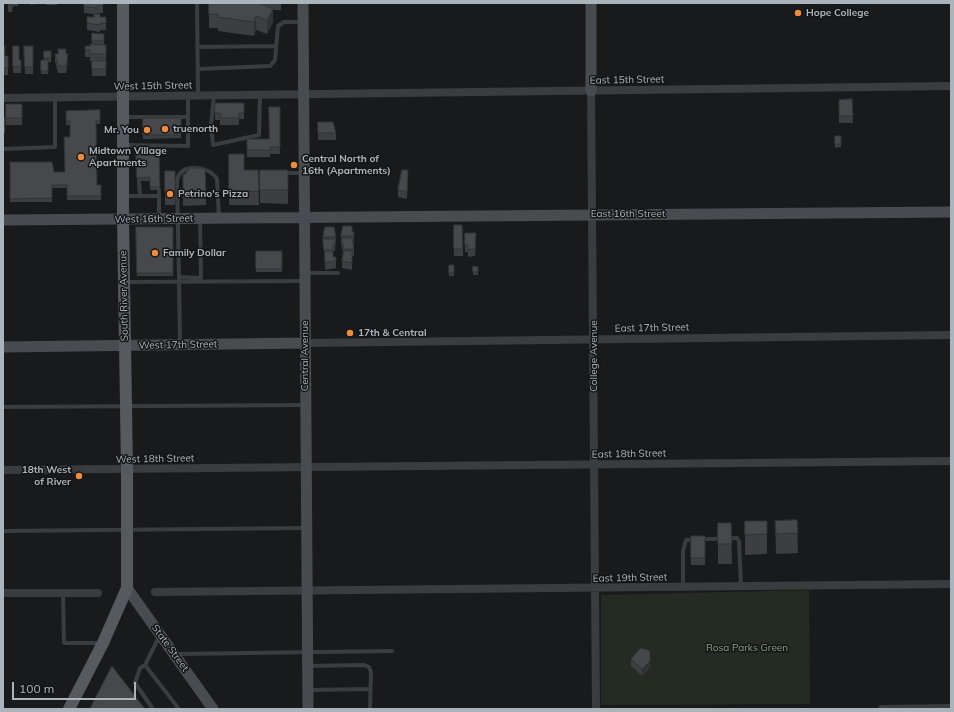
<!DOCTYPE html>
<html>
<head>
<meta charset="utf-8">
<style>
	body { margin:0 }
	#map { position:relative; width:954px; height:712px; overflow:hidden; background:#191a1b; font-family:Mulish,sans-serif }
	canvas { display:block }
	.frame { position:absolute; inset:0; border:4px solid #acb4bb; pointer-events:none }
	.scale { position:absolute; left:12px; top:682px; width:124px; height:18px; box-sizing:border-box; border:2px solid #acb4bb; border-top:0; padding-left:5px; font-size:12px; line-height:14px; white-space:nowrap; color:#acb4bb; -webkit-text-stroke:3px #141516; paint-order:stroke }
</style>
</head>
<body>
<div id="map">
<canvas width="954" height="712"></canvas>
<div class="frame"></div>
<div class="scale">100 m</div>
</div>
<script>
const ctx = document.querySelector('canvas').getContext('2d');
ctx.lineJoin = 'round';
function fillPath(path, color) { ctx.fillStyle = color; ctx.fill(path, 'evenodd'); }
function trace(path, color, width, dash) { ctx.strokeStyle = color; ctx.lineWidth = width; ctx.lineCap = dash ? 'butt' : 'round'; ctx.setLineDash(dash || []); ctx.stroke(path); }
function label(font, color, halo, rows, align = 'center') {
  ctx.font = font + ' Mulish,sans-serif'; ctx.lineWidth = 3; ctx.setLineDash([]); ctx.textBaseline = 'middle'; ctx.strokeStyle = halo; ctx.fillStyle = color; for (const [text, x, y, turn = 0] of rows) {
    ctx.save(); ctx.translate(x, y); ctx.rotate((+turn || 0) * Math.PI / 180); ctx.textAlign = isNaN(turn) ? turn : align; if (halo) ctx.strokeText(text, 0, 0); ctx.fillText(text, 0, 0); ctx.restore();
  }
}
fillPath(new Path2D(`
	M809 590 810 704 601 705V595Z`), '#242b23');
trace(new Path2D(`
	M197 3 198 95
	M197 47 276 46
	M198 69 270 66 275 60 278 26 284 22H303
	M214 95 211 125 213 145 259 135 260 94
	M124 117H188
	M124 145 188 146V95
	M3 149 55 147V97
	M283 173H304
	M139 181 140 196
	M159 190V218
	M124 196H159
	M200 219 201 278 179 277 177 182C178 162 209 165 217 179L219 218
	M306 273H338
	M179 280 180 343
	M125 282 305 281
	M3 407 305 405
	M3 531 305 528
	M683 587V551L686 540 737 538 739 541 741 586
	M63 593 64 643H100
	M159 637 145 665 179 709
	M176 654 392 651
	M145 665 140 668 135 683 153 709
	M308 666 364 665 369 667 371 672 370 709
	M308 690 370 689`), '#3a3d40', 4);
trace(new Path2D(`
	M591 91 596 709
	M3 98 951 86
	M305 343 951 335
	M3 470 951 461
	M155 592 951 584
	M3 593H98
	M882 709 951 708`), '#3a3d40', 8);
trace(new Path2D(`
	M303 3 308 709
	M591 91V3
	M3 220 951 212
	M3 347 305 343
	M127 588 213 709`), '#484c50', 11);
trace(new Path2D(`
	M69 709 103 643 127 588V469L123 219V3`), '#565a5f', 12);
fillPath(new Path2D(`
	M8 3H18V6H13L12 12H8Z
	M30 3H37V4L30 5Z
	M46 3H57V5H46Z
	M84 3H103V13H97V14L100 17H106V30H100V32L87 30V17H94V14L84 13Z
	M209 3H281V10H273V22L267 34 256 30 254 36 218 31V28H209Z
	M92 33 104 34V45L106 51V76H92V61H104H90V57H85V46H90L92 44Z
	M3 46 5 56H8V75H3Z
	M13 46 19 60H21V73H13Z
	M24 46H33V74H25Z
	M44 51H51V62H48V74H41V60H44Z
	M55 54H66L68 61 66 73H58L55 61Z
	M852 99 853 123H839V100Z
	M215 103H244V119H239V125H220V120H215Z
	M6 104H22V125H6Z
	M280 107V154H270V157H247V139H269Z
	M100 110V124H96L97 185H101V200H67V188H52V202H10V162L54 172H65L70 137V125H66V111Z
	M3 117H5V133H3Z
	M143 118H181V138L143 139Z
	M318 122 336 133V140H318Z
	M835 136H841V147L835 148Z
	M136 151H159L160 190H150V181H137Z
	M229 154 244 170H258L259 205H229Z
	M205 168 206 205 183 206V174H186L188 171Z
	M260 170H288V204L260 203Z
	M408 170 407 199 398 197V190Z
	M165 171H175V205H165Z
	M454 225 463 249V256H454Z
	M136 227H173V276H137Z
	M352 232H354V243H353L354 249V256H352V270L342 268V261L343 253 341 243V236Z
	M465 233 476 239 475 256 468 257V252H465Z
	M323 237H336L335 251H333V257H336V268L325 270V256L323 246Z
	M256 251H282V272H256Z
	M449 265H454V276H449Z
	M473 266 478 267V275H473Z
	M797 520 798 553 776 554 775 521Z
	M745 521H767V554L745 555Z
	M718 523H731L732 564H718Z
	M691 536H705V565H691Z
	M631 659 650 668 642 676 631 666Z`), '#3c3e40');
fillPath(new Path2D(`
	M273 9V22L267 34V20Z
	M256 16V30L254 36V22Z
	M68 54V61L66 73V66Z
	M650 661V668L642 676V669Z`), '#313234');
const building = new Path2D(`
	M8 3H13L12 5H8Z
	M84 3H103V6H97V8L84 6Z
	M209 3H259L273 9 267 20 256 16 254 22 218 17V14H209Z
	M94 14H100V17H106V23H100V25L87 23V17H94Z
	M92 33 104 34V41H92Z
	M90 44 106 45V54H90V50H85V46H90Z
	M3 46H5V56H8V68H3Z
	M13 46H19V60H21V67L13 66Z
	M24 46H33V67H25Z
	M58 49H66V54H68L66 66H58L55 54H58Z
	M44 51H51V58H44Z
	M41 60H48V71H41Z
	M92 61H106V69H92Z
	M852 99 853 116H839V100Z
	M215 103H244V113H239V118H220V113H215Z
	M6 104H22V118H6Z
	M269 107H280V147H270V150H247V139H269Z
	M100 110V121H96L97 185H101V196H67V185H52V198L10 199V162H52L54 172H65L64 137H70V121H66V111Z
	M3 117H5V126H3Z
	M143 118H181V135H143Z
	M318 122H333L336 133H318Z
	M835 136H841V144H835Z
	M136 151H159L160 187H150V177L137 178Z
	M229 154H244V170H258L259 191H229Z
	M188 168H205L206 195H183V174H186V171H188Z
	M260 170H288V190H260Z
	M402 170H408L407 192 398 190Z
	M165 171H175V191H165Z
	M454 225H462L463 249H454Z
	M343 226H352V232H354V236H341Z
	M136 227H173V273H137Z
	M325 227H334L336 237H323Z
	M465 233H476L475 249 468 250V245H465Z
	M342 238H352L354 249H344Z
	M323 239H335V244H333V250H324Z
	M256 251H282V269H256Z
	M325 251H333V257H336V261L325 263Z
	M344 251H352V263L342 261Z
	M449 265H454V273H449Z
	M473 266 478 267V272H473Z
	M797 520 798 533 776 534 775 521Z
	M745 521H767V534L745 535Z
	M718 523H731L732 544H718Z
	M691 536H705V558H691Z
	M641 648 650 651V661L642 669 631 659Z
	M112 666 145 709H90Z`);
fillPath(building, '#46484b');
trace(building, '#313234', 1);
for (const [x, y, r, color] of [
	[798,13,4,"#f08a3d"],
	[165,129,4,"#f08a3d"],
	[147,130,4,"#f08a3d"],
	[81,157,4,"#f08a3d"],
	[294,165,4,"#f08a3d"],
	[170,194,4,"#f08a3d"],
	[155,253,4,"#f08a3d"],
	[350,333,4,"#f08a3d"],
	[79,476,4,"#f08a3d"]
]) { const dot = new Path2D(); dot.arc(x, y, r, 0, 2 * Math.PI); ctx.fillStyle = color; ctx.fill(dot); trace(dot, '#141516', 1.5); }
label('bold 10px', '#acb4bb', '#141516', [
	["Hope College",806,13],
	["truenorth",173,129],
	["Mr. You",139,130,"right"],
	["Midtown Village",89,151],
	["Apartments",89,163],
	["Central North of",302,159],
	["16th (Apartments)",302,171],
	["Petrino's Pizza",178,194],
	["Family Dollar",163,253],
	["17th & Central",358,333],
	["18th West",71,470,"right"],
	["of River",71,482,"right"]
], 'left');
label('10px', '#acb4bb', '#141516', [
	["East 15th Street",627,80,-1],
	["West 15th Street",153,86,-1],
	["East 16th Street",628,214],
	["West 16th Street",154,219,-1],
	["South River Avenue",124,296,-91],
	["East 17th Street",652,328,-1],
	["West 17th Street",178,345,-1],
	["Central Avenue",305,356,-90],
	["College Avenue",594,356,-90],
	["East 18th Street",629,454,-1],
	["West 18th Street",155,459,-1],
	["East 19th Street",630,578,-1],
	["State Street",170,648,54]
]);
label('10px', '#89a583', '#141516', [
	["Rosa Parks Green",747,648]
]);
</script>
</body>
</html>
